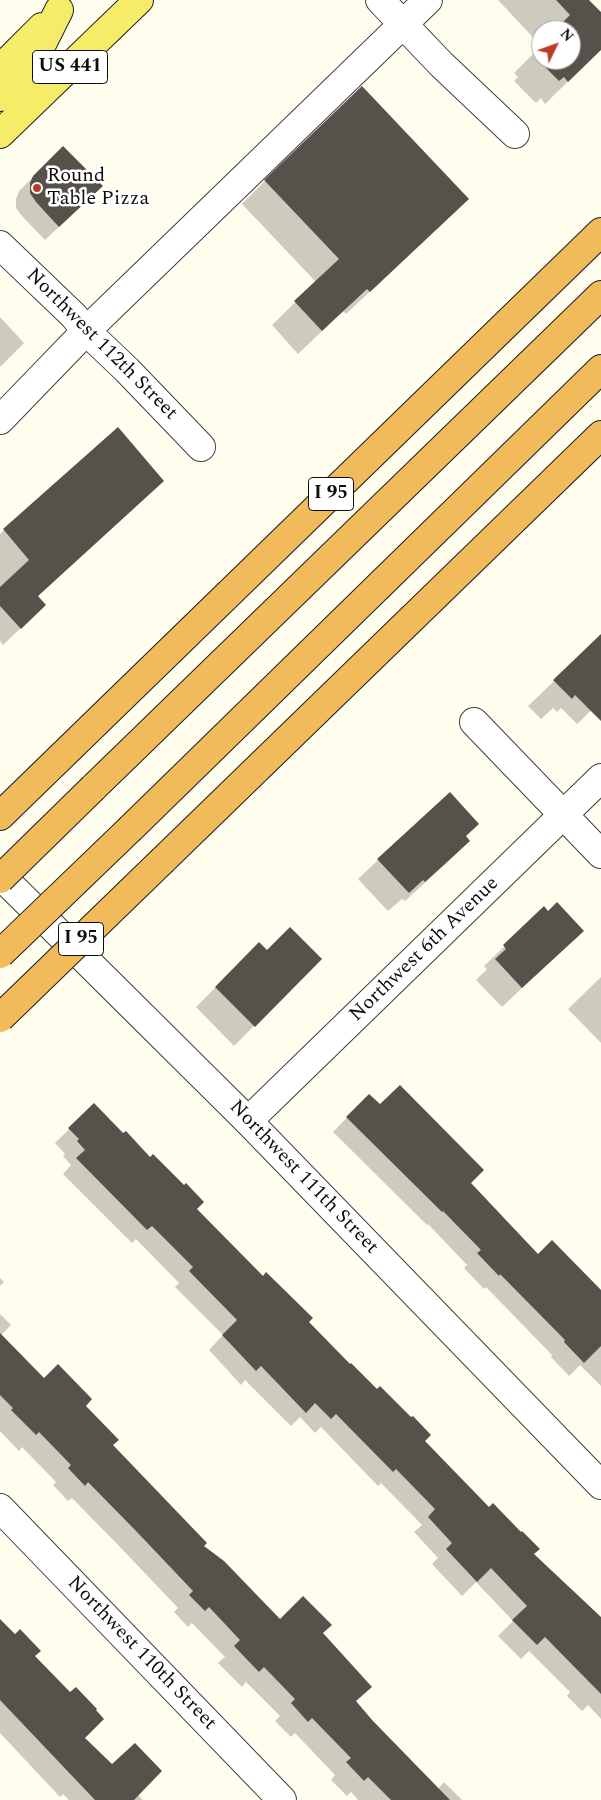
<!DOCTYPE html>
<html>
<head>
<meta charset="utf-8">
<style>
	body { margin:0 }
	#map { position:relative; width:601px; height:1800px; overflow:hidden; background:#fffeee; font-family:Spectral,serif }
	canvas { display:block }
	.north { position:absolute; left:531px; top:20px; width:50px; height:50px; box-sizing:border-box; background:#fff; border:1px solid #9e9e9e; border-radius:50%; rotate:48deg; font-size:14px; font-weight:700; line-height:20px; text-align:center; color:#0d0d0d }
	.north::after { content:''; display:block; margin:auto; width:18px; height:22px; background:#ba3c28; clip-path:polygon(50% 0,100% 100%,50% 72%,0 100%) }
</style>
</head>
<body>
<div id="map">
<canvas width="601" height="1800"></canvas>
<div class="north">N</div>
</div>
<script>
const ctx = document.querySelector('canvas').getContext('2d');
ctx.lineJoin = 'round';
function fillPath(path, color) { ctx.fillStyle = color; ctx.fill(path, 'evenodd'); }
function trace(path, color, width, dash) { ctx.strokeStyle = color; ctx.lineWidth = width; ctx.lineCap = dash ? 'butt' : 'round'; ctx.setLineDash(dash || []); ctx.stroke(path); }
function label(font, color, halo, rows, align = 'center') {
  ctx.font = font + ' Spectral,serif'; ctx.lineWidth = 5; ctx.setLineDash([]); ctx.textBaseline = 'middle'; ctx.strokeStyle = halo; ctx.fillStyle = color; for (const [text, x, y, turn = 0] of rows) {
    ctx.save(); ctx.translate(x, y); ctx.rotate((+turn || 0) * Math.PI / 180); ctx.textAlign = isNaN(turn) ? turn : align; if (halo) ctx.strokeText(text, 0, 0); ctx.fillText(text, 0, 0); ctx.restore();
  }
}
fillPath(new Path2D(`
	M498 0H587L601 14V49L545 104 541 98 536 103 514 81 518 77 514 73 541 46ZM541 30H571V60H541Z
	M63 148 87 200 45 240 22 216 16 208V199L19 191Z
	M265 181 444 222 346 314 343 311 298 354 272 325 316 282 242 204Z
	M0 317 24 343 0 367Z
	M118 428 145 498 37 597 27 622 3 645 0 641V534Z
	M594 643 601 650V701L577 724 561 708 557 712 553 708 541 719 528 706Z
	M464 837 469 841 449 861 405 901 402 899 388 911 358 879 378 860Z
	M544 908 562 950 502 1007 476 980 487 969 484 966Z
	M259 944 267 952 321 959 234 1046 196 1007Z
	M601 977V1043L568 1009Z
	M369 1095 469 1183 538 1256 601 1292V1386L580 1365 569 1376 551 1357 552 1355 486 1287 484 1289 464 1268 467 1265 428 1224 427 1225 333 1132Z
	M94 1105 533 1554 601 1619V1719L588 1705 582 1711 567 1696 570 1692 529 1651 521 1659 498 1636 513 1621 476 1582 462 1596 432 1564 438 1558 414 1532 422 1525 381 1483 378 1486 321 1427 315 1433 300 1417 291 1426 245 1380 241 1385 209 1350 223 1335 175 1287 179 1283 136 1239 132 1243 63 1174 71 1165 63 1156 65 1154 55 1143Z
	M0 1278 4 1282 0 1286Z
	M0 1314 11 1325 1 1335 44 1380 84 1406 112 1445 203 1546 280 1620 322 1633 355 1702 438 1789 444 1782 462 1800H358L351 1792 347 1796 331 1780 335 1775 295 1733 291 1737 275 1721 280 1716 246 1682 242 1687 218 1663 225 1657 192 1623 188 1627 174 1612 178 1608 121 1548 72 1498 68 1501 53 1485 56 1482 22 1447 19 1451 0 1431Z
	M0 1621 33 1656 84 1738 143 1800H69L63 1794 60 1797 0 1733Z`), '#0003');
fillPath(new Path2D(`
	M556 0H589L601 12V50L568 82 564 77 559 81 536 58 540 54 535 49 541 44V60H571V30H555L570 15Z
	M362 86 469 199 370 292 367 289 322 331 294 301 339 259 264 180Z
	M63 146 103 186 59 227 36 202 30 193V183L33 176Z
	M118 427 164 481 38 596 46 605 21 629 0 606V587L29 560 3 529Z
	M601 634V721L575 695 572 699 553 680Z
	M450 792 479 824 466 836 470 841 425 882 423 880 409 893 377 859Z
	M557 902 584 931 522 988 495 959 506 949 503 945 544 906 548 911Z
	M290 927 322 959 255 1027 215 987 259 942 267 950Z
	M400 1085 484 1170 471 1183 538 1254 552 1240 601 1290V1346L584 1363 564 1342 565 1340 500 1274 499 1276 477 1253 481 1250 443 1211 442 1212 346 1117 369 1094 380 1104Z
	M94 1103 123 1133 126 1131 150 1157 153 1154 184 1185 186 1183 204 1202 197 1209 263 1276 266 1272 313 1318 309 1322 350 1364 351 1363 377 1389 380 1386 411 1417 413 1416 431 1435 425 1441 489 1507 493 1503 521 1532 522 1531 540 1549 534 1554 601 1617V1694L545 1637 537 1645 512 1620 527 1606 491 1568 477 1582 446 1549 452 1543 428 1517 435 1509 396 1469 393 1472 336 1414 331 1419 315 1403 306 1413 261 1366 256 1371 222 1335 237 1320 189 1271 193 1267 152 1226 147 1230 76 1158 85 1150 77 1141 79 1139 68 1128Z
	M0 1333 44 1378 58 1364 92 1399 86 1406 119 1440 113 1445 207 1543 204 1546 224 1561 280 1619 303 1596 332 1625 323 1633 372 1687 356 1701 372 1720 450 1800H391L368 1777 364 1781 346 1762 351 1758 312 1718 308 1722 291 1703 295 1699 264 1667 259 1672 234 1646 240 1640 209 1607 205 1611 189 1595 193 1591 137 1532 88 1482 85 1486 68 1468 71 1465 39 1432 36 1435 11 1410 13 1408 0 1395Z
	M0 1619 15 1634 20 1629 41 1651 35 1656 70 1692 76 1687 97 1709 96 1710 104 1719 85 1738 112 1764 135 1743 162 1771 134 1800H95L0 1700Z`), '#56514a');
const minor = new Path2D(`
	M380 0 441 64 515 134
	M0 245 74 316 86 331 127 370 201 447
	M0 420 86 331 428 0
	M474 722 601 854
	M248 1121 601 778
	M0 1508 282 1800`);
const tertiary = new Path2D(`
	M0 875 248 1121 601 1485`);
const primary = new Path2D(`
	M0 69 42 27
	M0 97 29 70 59 10
	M0 134 139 0`);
const motorway = new Path2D(`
	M93 788 601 295
	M0 816 601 232
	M131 828 601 369
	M163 860 601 435`);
trace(minor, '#404040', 30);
trace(tertiary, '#404040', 30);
trace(primary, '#1e1e1e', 30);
trace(motorway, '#1e1e1e', 30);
trace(minor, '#fff', 28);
trace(tertiary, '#fff', 28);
trace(primary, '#f5ed68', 28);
trace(motorway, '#f1ba5a', 28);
const motorwayBridge = new Path2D(`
	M0 879 93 788
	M0 954 131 828
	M0 1018 163 860`);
trace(motorwayBridge, '#1e1e1e', 30, []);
trace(motorwayBridge, '#f1ba5a', 28);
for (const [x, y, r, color] of [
	[37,188,5,"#ba3c28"]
]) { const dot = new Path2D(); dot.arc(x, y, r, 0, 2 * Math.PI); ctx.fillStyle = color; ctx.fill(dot); trace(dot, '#fff', 2); }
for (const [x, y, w] of [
	[70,67,75],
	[331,494,45],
	[81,939,45]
]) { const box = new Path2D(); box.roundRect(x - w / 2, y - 16.5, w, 33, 4); ctx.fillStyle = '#fff'; ctx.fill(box); trace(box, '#0d0d0d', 1); }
label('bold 19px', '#0d0d0d', null, [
	["US 441",70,67],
	["I 95",331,494],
	["I 95",81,939]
]);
label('20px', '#0d0d0d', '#fff', [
	["Round",47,177],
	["Table Pizza",47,200]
], 'left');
label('20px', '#0d0d0d', '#fff', [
	["Northwest 112th Street",101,345,45],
	["Northwest 6th Avenue",425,950,-44],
	["Northwest 111th Street",303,1178,46],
	["Northwest 110th Street",141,1654,46]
]);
</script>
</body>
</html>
